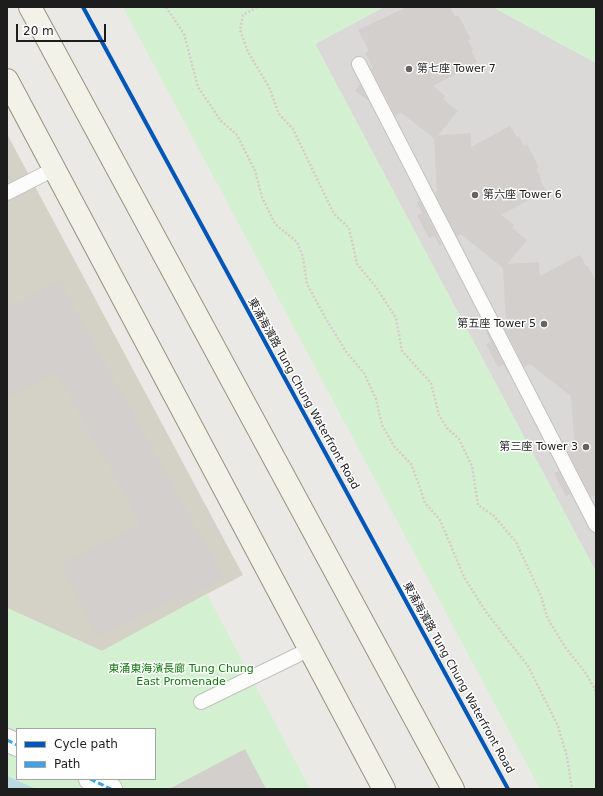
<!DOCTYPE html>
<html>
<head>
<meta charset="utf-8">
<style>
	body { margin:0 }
	#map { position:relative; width:603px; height:796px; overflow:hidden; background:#ebe9e6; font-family:"DejaVu Sans",sans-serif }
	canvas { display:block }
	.frame { position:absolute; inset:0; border:8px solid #1d1d1d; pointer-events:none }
	.legend { position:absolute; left:16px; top:728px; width:140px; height:52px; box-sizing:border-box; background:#fff; border:1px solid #a5a5a5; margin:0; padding:5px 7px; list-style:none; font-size:12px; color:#1d1d1d }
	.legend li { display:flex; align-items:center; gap:8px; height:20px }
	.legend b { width:20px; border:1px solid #a5a5a5 }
	.scale { position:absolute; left:16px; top:24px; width:90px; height:18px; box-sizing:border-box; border:2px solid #1d1d1d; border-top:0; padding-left:5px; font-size:12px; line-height:14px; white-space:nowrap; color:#1d1d1d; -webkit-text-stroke:3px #fff; paint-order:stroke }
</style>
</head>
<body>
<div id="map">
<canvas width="603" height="796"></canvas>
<div class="frame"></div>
<ul class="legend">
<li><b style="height:5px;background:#0057b8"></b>Cycle path</li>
<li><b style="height:5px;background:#3da2ea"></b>Path</li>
</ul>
<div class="scale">20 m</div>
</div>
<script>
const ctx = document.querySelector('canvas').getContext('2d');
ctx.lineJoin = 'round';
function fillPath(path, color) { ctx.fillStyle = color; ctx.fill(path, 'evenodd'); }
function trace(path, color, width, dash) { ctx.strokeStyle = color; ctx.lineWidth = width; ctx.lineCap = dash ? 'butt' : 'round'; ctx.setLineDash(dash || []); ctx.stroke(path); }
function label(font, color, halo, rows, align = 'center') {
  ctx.font = font + ' "DejaVu Sans","Noto Sans TC",sans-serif'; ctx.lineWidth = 3; ctx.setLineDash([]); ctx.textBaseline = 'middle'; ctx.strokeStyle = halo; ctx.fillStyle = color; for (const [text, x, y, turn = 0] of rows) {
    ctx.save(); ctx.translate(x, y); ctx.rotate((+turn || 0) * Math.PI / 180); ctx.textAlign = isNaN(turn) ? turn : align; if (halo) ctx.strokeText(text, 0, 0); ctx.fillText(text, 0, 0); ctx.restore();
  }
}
fillPath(new Path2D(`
	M384 7H493L596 63V572L315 44Z`), '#dad9d7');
fillPath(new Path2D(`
	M7 134 243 575 207 594 102 651 7 608Z`), '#d4d2c7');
fillPath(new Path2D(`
	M123 7H384L315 44 596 572V789H540Z
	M493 7H596V63Z
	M207 594 310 789H36L7 776V608L102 651ZM17 729H155V779H17Z`), '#d3f1d1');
fillPath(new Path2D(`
	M7 776 36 789H7Z`), '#b9dade');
fillPath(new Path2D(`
	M407 7H450L455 17 458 15 471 39 468 40 473 50 471 51 477 62 433 86 445 96 443 99 458 111 438 135 471 133V147L510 126 517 137 519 136 524 146 527 144 539 168 536 169 541 179 540 180 546 191 501 215 514 225 512 228 527 240 507 264 539 262 540 276 580 255 586 266 587 265 596 281V494L591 497 568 453 575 449 571 396 530 364 524 367 502 323 506 320 503 268 461 234 457 237 435 193 437 191 434 138 400 112 396 117 371 69 373 68 365 53 369 51 358 30Z
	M360 84 369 101 355 91Z
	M420 201 442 245 440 246 434 236 429 238 417 215 422 213 417 202Z
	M59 281 224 578 183 601 181 596 97 637 61 564 141 524 57 373 7 398V308Z
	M487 331 509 374 503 365 498 367 486 344 491 342 486 332Z
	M559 471 570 494 566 496 554 473Z
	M245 749 266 789H169Z`), '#d2cfcc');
const lane = new Path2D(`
	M359 64 596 525
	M7 193 54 169
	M201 702 310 649`);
const street = new Path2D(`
	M7 740 17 745
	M90 779 111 789`);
const secondary = new Path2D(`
	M30 7 453 789
	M7 80 384 789`);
trace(lane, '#c2c1c0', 16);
trace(street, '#c2c1c0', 24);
trace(secondary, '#95947e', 24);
trace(new Path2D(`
	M166 7 184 34 198 87 221 121 237 135 255 171 262 197 275 224 297 242 303 257 307 284 326 319 347 353 364 373 376 399 382 425 394 446 411 464 418 482 425 503 440 520 464 577 486 612 528 666 558 726 567 757 572 789
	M257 7 243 15 240 30 248 52 269 87 279 114 293 129 334 214 349 228 357 264 376 287 396 318 402 351 431 383 439 415 447 428 459 439 472 466 478 505 494 516 516 542 541 596 547 617 565 647 585 672 595 689 596 695`), '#d9cac9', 2.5, [2, 2]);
trace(lane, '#fcfcfb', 14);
trace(street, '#fcfcfb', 22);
trace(secondary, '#f3f2e9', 22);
trace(new Path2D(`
	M7 740 17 745
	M90 779 111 789`), '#3da2ea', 3, [6, 3]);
trace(new Path2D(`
	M83 7 508 789`), '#0057b8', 4);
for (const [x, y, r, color] of [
	[409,69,4,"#656463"],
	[475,195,4,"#656463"],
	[544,324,4,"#656463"],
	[586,447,4,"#656463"]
]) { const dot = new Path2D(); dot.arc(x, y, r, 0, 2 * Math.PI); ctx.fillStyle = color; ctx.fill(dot); trace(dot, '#fff', 1.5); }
label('11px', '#1d1d1d', '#fff', [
	["第七座 Tower 7",417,69],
	["第六座 Tower 6",483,195],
	["第五座 Tower 5",536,324,"right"],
	["第三座 Tower 3",578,447,"right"]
], 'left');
label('11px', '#1d1d1d', '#fff', [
	["東涌海濱路 Tung Chung Waterfront Road",303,394,61],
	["東涌海濱路 Tung Chung Waterfront Road",458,678,61]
]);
label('11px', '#0f790d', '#fff', [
	["東涌東海濱長廊 Tung Chung",181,669],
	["East Promenade",181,682]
]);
</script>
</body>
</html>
